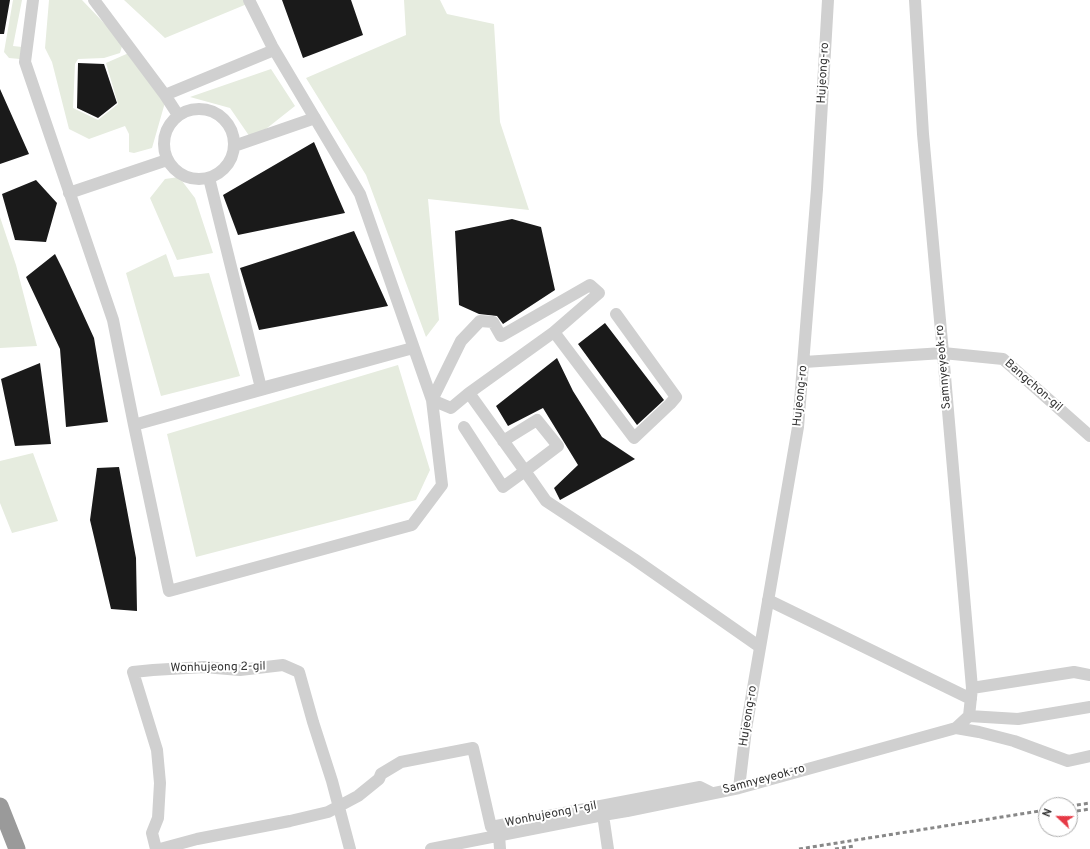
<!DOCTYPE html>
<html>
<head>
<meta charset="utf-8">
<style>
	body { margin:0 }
	#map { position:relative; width:1090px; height:849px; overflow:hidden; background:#fff; font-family:Overpass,sans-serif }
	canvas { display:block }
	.north { position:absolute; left:1038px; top:797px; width:40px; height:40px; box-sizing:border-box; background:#fff; border:1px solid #adadad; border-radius:50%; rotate:292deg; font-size:11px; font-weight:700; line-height:16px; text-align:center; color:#333 }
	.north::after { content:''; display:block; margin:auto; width:14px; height:18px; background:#e63946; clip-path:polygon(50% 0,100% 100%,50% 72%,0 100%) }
</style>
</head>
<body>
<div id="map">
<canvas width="1090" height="849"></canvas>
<div class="north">N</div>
</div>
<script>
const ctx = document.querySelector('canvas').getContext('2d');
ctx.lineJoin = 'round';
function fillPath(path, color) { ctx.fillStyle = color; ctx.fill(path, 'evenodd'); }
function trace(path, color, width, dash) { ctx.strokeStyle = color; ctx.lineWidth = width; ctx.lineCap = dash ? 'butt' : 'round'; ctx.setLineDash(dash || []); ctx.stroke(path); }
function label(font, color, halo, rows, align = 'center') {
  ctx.font = font + ' Overpass,sans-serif'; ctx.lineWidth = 4; ctx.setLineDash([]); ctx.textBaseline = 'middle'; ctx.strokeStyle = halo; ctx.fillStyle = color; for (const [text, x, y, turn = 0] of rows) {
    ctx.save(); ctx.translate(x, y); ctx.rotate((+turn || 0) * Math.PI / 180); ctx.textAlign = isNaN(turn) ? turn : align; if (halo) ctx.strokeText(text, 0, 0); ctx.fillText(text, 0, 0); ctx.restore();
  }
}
fillPath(new Path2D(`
	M13 0H22L13 46 22 47 20 59 9 58 4 52Z
	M49 0H82L123 43 120 53 104 58 78 59 75 64 73 108 98 120 118 104 106 63 131 52 166 99 152 148 134 153 129 152V134L125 126 89 139 69 129 52 62 45 48Z
	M124 0H245L247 4 165 38Z
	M404 0H440L447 14 494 24 500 122 529 210 428 199 439 320 426 337 366 175 306 78 406 35Z
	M271 69 295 106 252 140 230 108 190 97Z
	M179 177 195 198 213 253 177 260 150 198 165 179Z
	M0 217 16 265 37 346 0 348Z
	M166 254 174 277 209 273 240 376 161 396 126 273Z
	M398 365 430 470 416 500 196 557 167 434Z
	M33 453 58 521 12 533 0 503V461Z`), '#e6ecdf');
fillPath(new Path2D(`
	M0 0H10L4 34H0Z
	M282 0H351L363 35 303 58Z
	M78 63 104 64 117 103 98 118 77 108Z
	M0 89 29 154 0 164Z
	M314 142 345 213 238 235 223 195Z
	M36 180 57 203 46 242 15 240 2 194Z
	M512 219 541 227 555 290 503 324 497 316 479 314 459 305 455 231Z
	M354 231 388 306 259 330 240 268Z
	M55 254 63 270 94 338 108 422 66 427 60 349 26 277Z
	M605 323 664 400 637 425 578 344Z
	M557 358 573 391 602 437 635 459 560 500 554 488 578 465 543 408 508 426 496 406Z
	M40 363 51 444 15 446 1 379Z
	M119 467 136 558 137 611 111 609 90 520 97 468Z`), '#1a1a1a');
trace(new Path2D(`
	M33 0 25 62 113 320 134 425 169 591 412 525 442 485 432 400 360 194 272 46 249 0
	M94 0 165 95 178 115
	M165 95 274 50
	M164 144a35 35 0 1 1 70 0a35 35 0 1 1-70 0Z
	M234 146 315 118
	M209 178 261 388
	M69 193 167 160
	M413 348 134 425 261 388Z
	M804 362 943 353 1003 359 1090 436
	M469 393 554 332 634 438 670 404 676 397 616 314
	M464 427 503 487 525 471 469 393 451 408 432 400 461 341 480 321 493 322 501 336 590 285 599 293 554 332
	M503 441 537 420 558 446 525 471 546 501 634 559 760 647
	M768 600 971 699
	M972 688 1074 672 1090 675
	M969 716 1018 719 1090 707
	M956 728 979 732 1014 741 1068 761 1090 756
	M739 788 746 729 798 427 817 189 828 0
	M494 830 499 835 500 849
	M156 849 152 833 158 818 160 783 157 750 133 672 153 670 204 667 240 670 283 665 299 672 313 722 332 781 350 849
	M160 849 197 839 290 821 328 812 358 796 379 779 381 774 401 762 473 748 491 827 700 787 712 793
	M431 849 603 815
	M608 849 603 815 627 811 739 788 956 728 969 716 972 688 943 353 923 134 915 0`), '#d0d0d0', 12);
trace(new Path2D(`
	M0 806 17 849`), '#9a9a9a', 17);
trace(new Path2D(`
	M1070 806 1090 803
	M1070 812 1090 809
	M799 849 1046 810
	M835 849 854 846`), '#888', 3, [4, 3]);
label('12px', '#333', '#fff', [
	["Hujeong-ro",824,73,-87],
	["Samnyeyeok-ro",944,367,-95],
	["Bangchon-gil",1033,386,41],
	["Hujeong-ro",801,396,-84],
	["Wonhujeong 2-gil",218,668,-1],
	["Hujeong-ro",749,716,-81],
	["Samnyeyeok-ro",764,780,-15],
	["Wonhujeong 1-gil",551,815,-11]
]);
</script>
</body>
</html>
